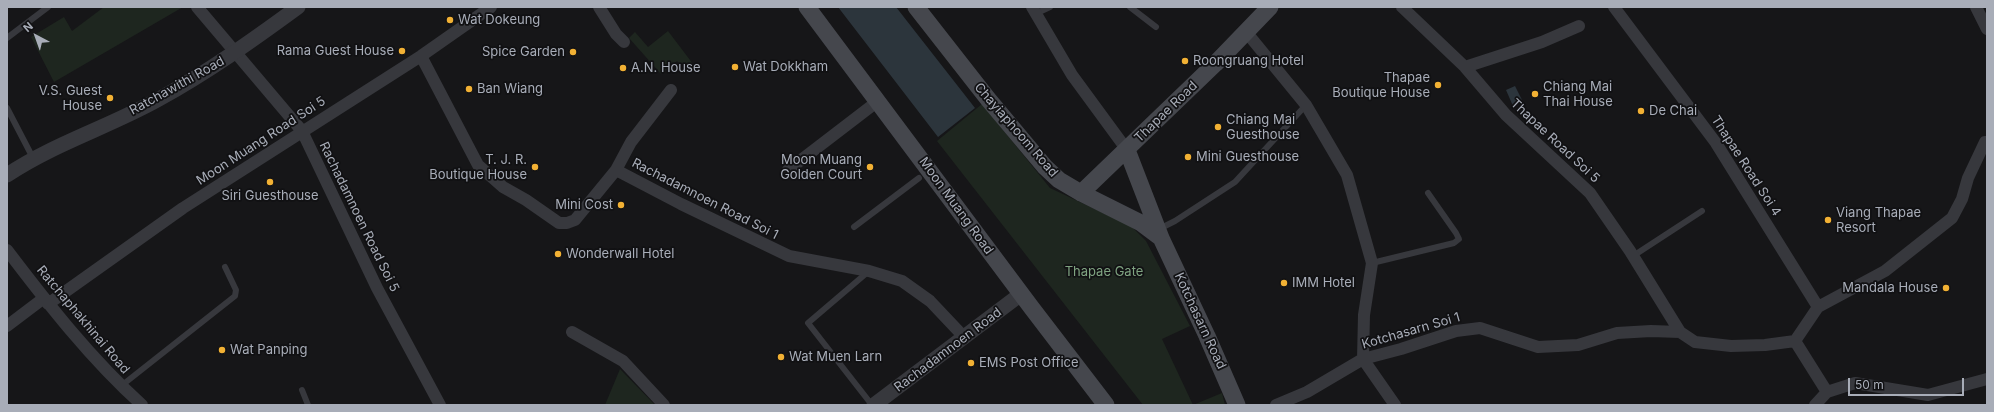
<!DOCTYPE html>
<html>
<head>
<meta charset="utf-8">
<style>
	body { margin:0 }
	#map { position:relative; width:1994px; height:412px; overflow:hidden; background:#161618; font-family:Inter,sans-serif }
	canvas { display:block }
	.frame { position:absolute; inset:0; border:8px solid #a8adb8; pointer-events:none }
	.north { position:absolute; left:16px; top:16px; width:40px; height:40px; -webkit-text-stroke:3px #111113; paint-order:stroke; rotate:319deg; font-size:11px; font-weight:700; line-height:16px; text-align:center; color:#a8adb8 }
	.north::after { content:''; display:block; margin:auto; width:14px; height:18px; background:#a8adb8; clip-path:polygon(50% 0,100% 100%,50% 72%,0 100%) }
	.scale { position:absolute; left:1848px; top:378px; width:116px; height:18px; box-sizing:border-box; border:2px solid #a8adb8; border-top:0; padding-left:5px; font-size:12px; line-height:14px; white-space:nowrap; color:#a8adb8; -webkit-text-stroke:3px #111113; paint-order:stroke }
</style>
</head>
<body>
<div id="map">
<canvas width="1994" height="412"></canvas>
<div class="frame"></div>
<div class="north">N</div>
<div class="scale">50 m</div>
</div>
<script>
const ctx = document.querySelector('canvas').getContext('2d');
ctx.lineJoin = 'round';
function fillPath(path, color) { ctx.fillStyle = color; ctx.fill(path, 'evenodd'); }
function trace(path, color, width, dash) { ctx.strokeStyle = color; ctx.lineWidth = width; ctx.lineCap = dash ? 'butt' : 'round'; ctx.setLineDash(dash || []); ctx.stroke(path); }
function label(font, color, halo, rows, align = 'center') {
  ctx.font = font + ' Inter,sans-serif'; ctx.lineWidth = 3.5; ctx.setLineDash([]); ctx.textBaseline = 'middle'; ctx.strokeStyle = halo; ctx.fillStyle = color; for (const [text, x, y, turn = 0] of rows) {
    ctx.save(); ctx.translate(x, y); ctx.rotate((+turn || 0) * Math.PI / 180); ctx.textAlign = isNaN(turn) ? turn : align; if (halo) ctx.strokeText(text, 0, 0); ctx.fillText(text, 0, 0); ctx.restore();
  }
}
fillPath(new Path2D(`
	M104 7H183L54 82 31 37 64 17 72 31Z
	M668 31 693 64 686 71 677 61 661 74 629 38 635 32 648 47Z
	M982 104 1050 188 1131 226 1146 241 1190 326 1162 339 1193 405 1222 393 1225 405H1143L937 141Z
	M620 369 655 405H605Z`), '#1e261f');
fillPath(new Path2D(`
	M838 7H896L975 108 938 137Z
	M1515 86 1523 102 1513 106 1506 90Z`), '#2c353c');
trace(new Path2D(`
	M1130 7 1156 27
	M1035 14 1050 7
	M7 38 48 7
	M7 108 33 158
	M854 227 919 178
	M1159 229 1175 221 1235 182 1306 105
	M1633 256 1702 211
	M1372 263 1454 243 1459 239 1456 233 1428 193
	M869 271 808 323 872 405
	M121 386 235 296 236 290 225 267
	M302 390 308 405`), '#37383d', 6);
trace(new Path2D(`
	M197 7 302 131 377 288 440 405
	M599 7 616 34 624 42
	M1032 7 1072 75 1127 150
	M1402 7 1465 67 1506 115 1590 193 1630 251 1680 332
	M1614 7 1716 143 1818 307
	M1976 7 1987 29
	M1247 33 1306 105 1347 175 1372 263 1364 315 1363 359 1395 405
	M421 56 478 165 503 187 526 200 559 223H567L575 220 616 170 631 142 671 90
	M1465 67 1542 42 1579 26
	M616 170 681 204 789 256 869 271 902 281 930 301 965 338
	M788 170 878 101
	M7 250C48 304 91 359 142 405
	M48 304 183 208 421 56 491 7
	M7 326 44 298
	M572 332 623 361 664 405
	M1795 341 1818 307 1885 271 1952 218 1962 199 1968 178 1985 142H1987
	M1795 341 1827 392 1815 405
	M1827 392 1855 383 1928 395 1987 379
	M1276 405 1307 392 1363 359 1401 349 1456 331 1480 328 1538 347 1578 345 1617 333 1651 331 1680 332 1695 342 1731 346 1765 345 1795 341`), '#37383d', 12);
trace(new Path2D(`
	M7 175C55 143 109 127 159 99 208 72 253 40 298 7
	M874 405 1021 294`), '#37383d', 15);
trace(new Path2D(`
	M807 7 1031 307 1106 405
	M916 7 988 99 1045 167 1059 180 1081 193 1141 223 1161 238
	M1127 150 1161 238 1207 336 1237 405
	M1081 193 1215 64 1270 7`), '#45474d', 17);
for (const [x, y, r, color] of [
	[450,20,4,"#f2b134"],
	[402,51,4,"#f2b134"],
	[573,52,4,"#f2b134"],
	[1185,61,4,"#f2b134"],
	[735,67,4,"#f2b134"],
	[623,68,4,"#f2b134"],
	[1438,85,4,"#f2b134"],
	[469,89,4,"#f2b134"],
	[1535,94,4,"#f2b134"],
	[110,98,4,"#f2b134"],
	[1641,111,4,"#f2b134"],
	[1218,127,4,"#f2b134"],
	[1188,157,4,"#f2b134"],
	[535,167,4,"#f2b134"],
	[870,167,4,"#f2b134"],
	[270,182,4,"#f2b134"],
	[621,205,4,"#f2b134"],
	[1828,220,4,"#f2b134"],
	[558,254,4,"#f2b134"],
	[1284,283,4,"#f2b134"],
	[1946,288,4,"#f2b134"],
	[222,350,4,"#f2b134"],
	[781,357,4,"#f2b134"],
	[971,363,4,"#f2b134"]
]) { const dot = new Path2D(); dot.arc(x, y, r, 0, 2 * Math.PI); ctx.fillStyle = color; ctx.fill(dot); trace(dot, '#111113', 1.5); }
label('13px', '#a8adb8', '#111113', [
	["Wat Dokeung",458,20],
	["Rama Guest House",394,51,"right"],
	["Spice Garden",565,52,"right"],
	["Roongruang Hotel",1193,61],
	["Wat Dokkham",743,67],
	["A.N. House",631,68],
	["Thapae",1430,78,"right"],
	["Boutique House",1430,93,"right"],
	["Chiang Mai",1543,87],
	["Thai House",1543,102],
	["Ban Wiang",477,89],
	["V.S. Guest",102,91,"right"],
	["House",102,106,"right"],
	["De Chai",1649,111],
	["Chiang Mai",1226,120],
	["Guesthouse",1226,135],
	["Mini Guesthouse",1196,157],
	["T. J. R.",527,160,"right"],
	["Boutique House",527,175,"right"],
	["Moon Muang",862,160,"right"],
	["Golden Court",862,175,"right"],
	["Siri Guesthouse",270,196,"center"],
	["Mini Cost",613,205,"right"],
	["Viang Thapae",1836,213],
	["Resort",1836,228],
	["Wonderwall Hotel",566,254],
	["IMM Hotel",1292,283],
	["Mandala House",1938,288,"right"],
	["Wat Panping",230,350],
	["Wat Muen Larn",789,357],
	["EMS Post Office",979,363]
], 'left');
label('13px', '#a8adb8', '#111113', [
	["Ratchawithi Road",177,86,-29],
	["Thapae Road",1166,112,-44],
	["Chayiaphoom Road",1016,130,49],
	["Moon Muang Road Soi 5",261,141,-33],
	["Thapae Road Soi 5",1555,141,43],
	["Thapae Road Soi 4",1746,166,57],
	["Rachadamnoen Road Soi 1",705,199,27],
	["Moon Muang Road",956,206,54],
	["Rachadamnoen Road Soi 5",359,217,64],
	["Ratchaphakhinai Road",83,320,50],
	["Kotchasarn Road",1200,321,65],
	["Kotchasarn Soi 1",1411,331,-16],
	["Rachadamnoen Road",948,350,-37]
]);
label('13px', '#7fa381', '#111113', [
	["Thapae Gate",1104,272]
]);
</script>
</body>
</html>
